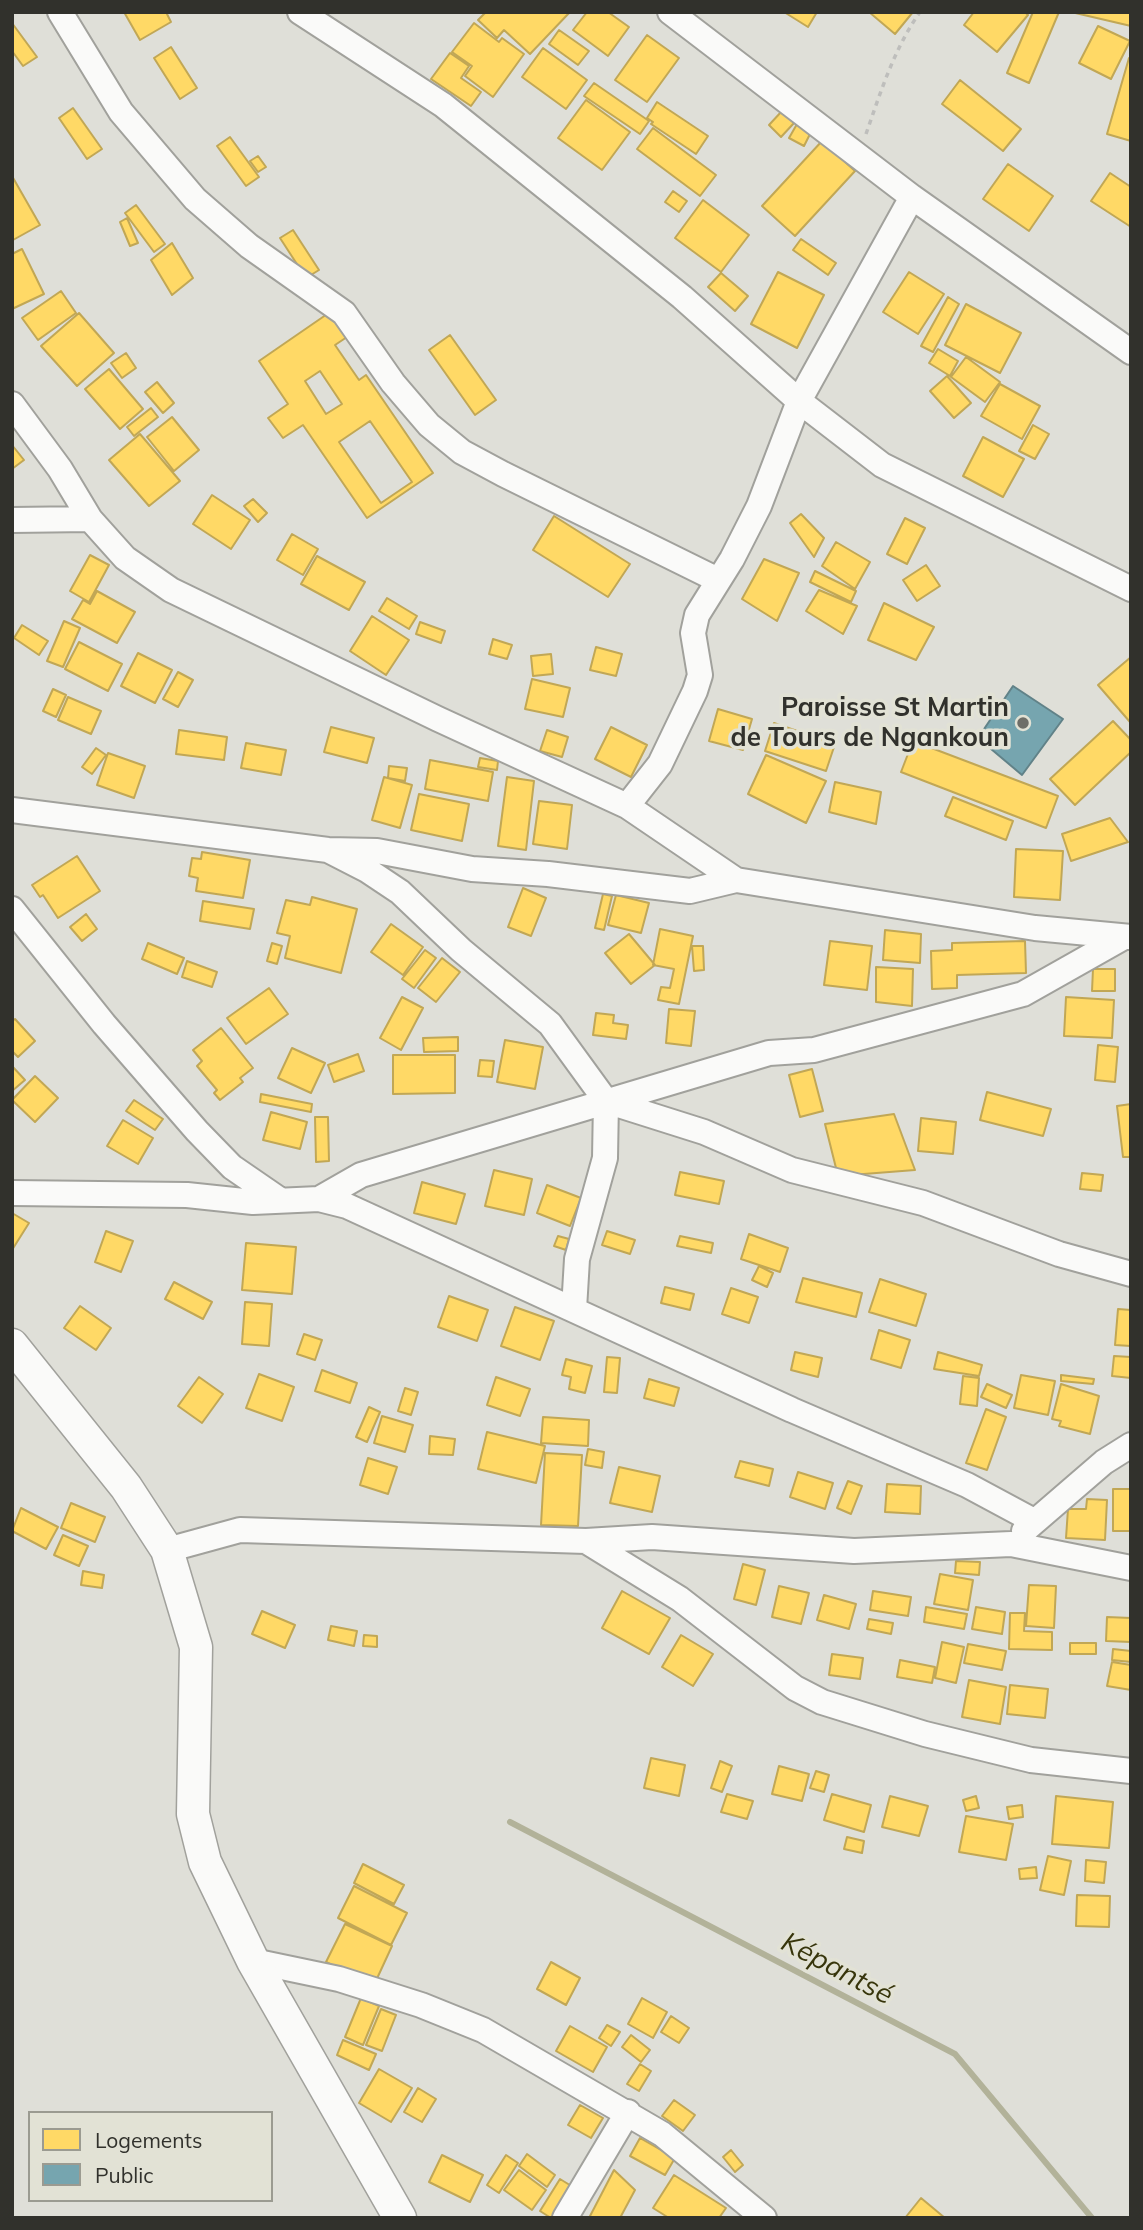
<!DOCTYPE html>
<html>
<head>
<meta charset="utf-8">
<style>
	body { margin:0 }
	#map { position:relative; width:1143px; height:2230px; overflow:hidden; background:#dfdfd8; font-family:Mulish,sans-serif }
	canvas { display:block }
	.frame { position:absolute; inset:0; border:14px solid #31312c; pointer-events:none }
	.legend { position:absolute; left:28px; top:2111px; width:245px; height:91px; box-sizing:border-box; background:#e2e2d5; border:2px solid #9b9b91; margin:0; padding:9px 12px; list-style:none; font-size:21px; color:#31312c }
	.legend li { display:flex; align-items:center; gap:14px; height:35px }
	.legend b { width:35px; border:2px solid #9b9b91 }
</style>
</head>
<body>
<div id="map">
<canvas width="1143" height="2230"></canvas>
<div class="frame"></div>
<ul class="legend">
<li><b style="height:19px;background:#ffd966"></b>Logements</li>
<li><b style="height:19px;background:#76a5af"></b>Public</li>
</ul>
</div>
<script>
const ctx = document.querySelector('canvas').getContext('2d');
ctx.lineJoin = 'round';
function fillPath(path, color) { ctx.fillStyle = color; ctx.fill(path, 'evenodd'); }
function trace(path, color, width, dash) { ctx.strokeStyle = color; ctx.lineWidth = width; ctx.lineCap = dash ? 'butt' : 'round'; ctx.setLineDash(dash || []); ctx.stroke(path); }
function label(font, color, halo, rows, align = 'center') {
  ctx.font = font + ' Mulish,sans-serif'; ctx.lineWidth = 7; ctx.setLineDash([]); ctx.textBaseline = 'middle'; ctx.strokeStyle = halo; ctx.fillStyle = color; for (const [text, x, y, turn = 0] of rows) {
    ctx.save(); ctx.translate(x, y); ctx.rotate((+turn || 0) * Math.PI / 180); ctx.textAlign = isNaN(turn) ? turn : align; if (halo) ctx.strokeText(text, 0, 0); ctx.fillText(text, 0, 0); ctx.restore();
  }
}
const homes = new Path2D(`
	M124 12H166L171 22 140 40Z
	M486 12H570L530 54 504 30 497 38 478 20Z
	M587 12H608L629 27 608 56 573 30Z
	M784 12H817L808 27Z
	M869 12H913L895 34Z
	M974 12H1025L1028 15 997 52 964 25Z
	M1033 12H1059L1029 83 1007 73Z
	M1071 12H1131V26Z
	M12 23 37 57 23 66 12 51Z
	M474 23 499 42 502 38 524 54 493 97 465 76 472 66 452 52Z
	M1098 26 1130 41 1111 79 1079 63Z
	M559 30 589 51 578 65 549 44Z
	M647 35 679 58 647 102 615 80Z
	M171 47 197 88 180 99 154 58Z
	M543 48 587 80 566 109 522 77Z
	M450 53 469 66 461 78 481 92 471 106 431 79Z
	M1129 58H1131V141L1107 134Z
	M960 80 1021 129 1003 151 942 104Z
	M594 83 649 121 640 134 584 96Z
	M586 100 630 132 602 170 558 138Z
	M657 102 708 136 696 154 651 124 653 122 647 118Z
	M73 108 102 149 87 159 59 118Z
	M782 111 794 123 781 137 769 125Z
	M797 124 811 132 804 146 789 138Z
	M653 128 716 175 700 196 637 149Z
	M230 137 259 177 246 186 217 146Z
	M822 141 855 171 795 236 762 206Z
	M258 156 266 167 258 172 250 161Z
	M1008 164 1053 196 1029 231 983 199Z
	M1110 173 1131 187V227L1091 201Z
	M12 176 40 225 13 240 12 239Z
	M673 191 687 201 679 212 665 202Z
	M703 200 749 235 721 272 675 238Z
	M136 205 165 244 154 252 125 213Z
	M127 218 138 243 130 246 120 222Z
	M293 230 319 270 306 278 280 238Z
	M801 239 836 263 828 275 793 250Z
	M172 243 193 278 172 295 151 260Z
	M22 249 44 294 12 309V254Z
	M778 272 824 295 797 348 751 324Z
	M909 272 944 294 918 334 883 312Z
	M721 273 748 296 735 311 708 287Z
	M61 291 76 313 38 340 22 318Z
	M948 297 959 304 933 352 921 346Z
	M966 304 1021 333 1000 373 945 345Z
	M333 310 350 335 335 345 359 380 366 375 433 473 367 518 303 425 283 438 268 418 288 404 259 361ZM320 371 342 404 326 414 305 381ZM370 421 412 482 381 503 339 442Z
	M79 313 114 353 77 386 41 346Z
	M450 335 496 400 475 415 429 350Z
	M938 349 958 361 950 376 929 363Z
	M126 353 136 368 122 378 111 363Z
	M966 357 1000 382 985 402 951 377Z
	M109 369 143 409 120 429 85 389Z
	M947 376 971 403 954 418 930 391Z
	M157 382 174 403 163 413 145 392Z
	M1000 384 1040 406 1022 439 981 416Z
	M151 408 158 417 134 436 127 427Z
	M172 417 199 450 174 471 147 437Z
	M1033 425 1049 434 1035 459 1019 451Z
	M140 434 180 481 149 506 109 460Z
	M983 437 1024 459 1003 497 963 476Z
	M12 445 24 460 12 469Z
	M212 495 250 520 231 549 193 524Z
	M253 499 267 513 258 522 244 506Z
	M801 514 824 538 814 557 790 523Z
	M554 516 630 564 608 597 533 550Z
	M905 518 925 528 907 564 887 554Z
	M292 534 318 549 303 575 277 560Z
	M836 542 870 562 855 589 822 566Z
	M90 555 109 565 89 602 70 591Z
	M317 556 365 582 349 610 301 584Z
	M764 559 799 573 777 621 742 599Z
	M926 565 940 586 917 601 903 580Z
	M815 571 856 591 851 602 810 582Z
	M819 590 857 606 843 634 806 611Z
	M97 591 135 612 117 643 72 619 83 600 90 604Z
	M387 598 417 616 409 629 379 611Z
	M884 603 934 627 916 660 868 640Z
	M372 616 409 640 386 675 350 651Z
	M64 621 80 628 63 667 47 661Z
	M420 622 445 631 441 643 416 634Z
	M22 625 48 641 39 655 14 638Z
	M493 639 512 645 507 659 489 654Z
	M79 642 122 664 108 691 65 669Z
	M596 647 622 654 616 676 590 670Z
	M138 653 172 670 155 703 121 686Z
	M551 654 553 674 533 676 531 656Z
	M1131 657V722H1130L1098 685Z
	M178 672 193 680 178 707 163 699Z
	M532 679 570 688 563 717 525 709Z
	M53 689 66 695 56 717 43 711Z
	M68 697 101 711 91 734 58 720Z
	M718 709 752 719 743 750 709 741Z
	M1113 721 1131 740V752L1075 805 1050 779Z
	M774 723 835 744 826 771 765 751Z
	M331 727 374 738 367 763 324 752Z
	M611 727 647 745 631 777 595 759Z
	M179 730 227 737 224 760 176 754Z
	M547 730 568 737 562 757 540 751Z
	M913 741 1058 796 1046 828 901 772Z
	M246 743 286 750 281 775 241 768Z
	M96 748 106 755 92 774 82 767Z
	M108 753 145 766 134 798 97 785Z
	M766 755 826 781 806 823 748 794Z
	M480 758 498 761 497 770 478 767Z
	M430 760 493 772 488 801 425 789Z
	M389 766 407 768 405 781 388 778Z
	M384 777 412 785 400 828 372 820Z
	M507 777 534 781 526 850 498 846Z
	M835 782 881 792 876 824 829 812Z
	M419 794 469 804 462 841 411 830Z
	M953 797 1013 821 1006 840 945 816Z
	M539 801 572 805 567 849 533 844Z
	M1110 818 1128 842 1071 861 1062 834Z
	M1016 849 1063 851 1060 900 1014 897Z
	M202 852 250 860 243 898 196 891 198 878 189 876 192 858 201 859Z
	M77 856 100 891 58 918 43 895 40 897 32 885Z
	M523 888 546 898 531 936 508 927Z
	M603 894 612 896 604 930 595 928Z
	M616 895 649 903 641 933 608 925Z
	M312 897 357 909 341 973 285 958 290 936 277 933 286 900 310 905Z
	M203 901 254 909 250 929 200 921Z
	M86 914 97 929 82 941 70 927Z
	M391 924 423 947 403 975 371 952Z
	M660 929 693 936 679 1004 658 1000 661 987 670 988 674 969 653 965Z
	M885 930 921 934 920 963 883 960Z
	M629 934 655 965 631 984 605 953Z
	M830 941 872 946 867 990 824 985Z
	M1025 941 1026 973 957 975V988L932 989 931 951 952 950V943Z
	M148 943 184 958 177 974 142 959Z
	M272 943 282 946 277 964 267 961Z
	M692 946H703L704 970 694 971Z
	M425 950 436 958 414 988 402 979Z
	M442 958 460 972 436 1002 418 988Z
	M187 961 217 972 212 987 182 977Z
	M876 967 913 969 912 1006 876 1002Z
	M1093 969H1115V991H1092Z
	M269 988 288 1014 246 1044 227 1018Z
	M402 997 423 1008 401 1050 380 1038Z
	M1066 997 1114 1000 1112 1038 1064 1036Z
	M669 1009 695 1011 691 1046 666 1043Z
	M596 1013 614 1015 613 1023 628 1025 626 1039 593 1035Z
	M15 1019 35 1041 18 1057 12 1051V1021Z
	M221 1028 253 1068 240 1078 243 1082 220 1100 214 1093 217 1090 197 1066 202 1061 193 1050Z
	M458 1037V1051L424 1052 423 1038Z
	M505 1040 543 1047 535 1089 497 1082Z
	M1098 1045 1118 1047 1115 1082 1095 1080Z
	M292 1048 325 1063 311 1093 278 1078Z
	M358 1054 364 1071 334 1082 328 1065Z
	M393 1055H455V1093L393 1094Z
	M480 1060 494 1061 492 1077 478 1076Z
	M12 1066 25 1080 12 1091Z
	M812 1069 823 1111 800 1117 789 1075Z
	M35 1076 58 1098 35 1122 12 1100Z
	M987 1092 1051 1109 1043 1136 980 1120Z
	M261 1094 312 1104 311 1112 260 1102Z
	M134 1100 163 1119 155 1130 126 1111Z
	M1131 1104V1157H1123L1117 1106Z
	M271 1112 307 1122 300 1149 263 1140Z
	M894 1114 915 1170 838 1176 825 1124Z
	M315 1117H328L329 1161 316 1162Z
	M921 1118 956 1122 953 1154 918 1151Z
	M123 1120 153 1138 138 1164 107 1146Z
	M494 1170 532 1179 524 1215 485 1206Z
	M680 1172 724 1181 719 1204 675 1195Z
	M1082 1173 1103 1175 1101 1191 1080 1189Z
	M422 1182 465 1194 456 1224 414 1213Z
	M547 1185 581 1198 570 1226 537 1213Z
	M12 1213 29 1223 12 1250Z
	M106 1231 133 1241 121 1272 95 1262Z
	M607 1231 635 1240 630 1254 602 1245Z
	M749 1234 788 1248 780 1272 741 1259Z
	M558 1236 569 1239 566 1250 554 1246Z
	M680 1236 713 1243 711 1253 677 1246Z
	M246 1243 296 1247 292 1294 242 1290Z
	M759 1266 773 1273 767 1287 752 1280Z
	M803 1278 862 1293 856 1317 796 1302Z
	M880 1279 926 1294 916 1326 869 1312Z
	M174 1282 212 1302 203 1319 165 1299Z
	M665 1287 694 1294 690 1310 661 1303Z
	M731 1288 758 1297 749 1323 722 1314Z
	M449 1296 488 1310 477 1341 438 1327Z
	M245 1302 272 1304 269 1346 242 1344Z
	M80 1306 111 1328 96 1350 64 1328Z
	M515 1307 554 1321 540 1360 501 1346Z
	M1118 1309 1131 1310V1346L1115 1345Z
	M879 1330 910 1340 901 1368 871 1359Z
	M304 1334 322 1340 315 1360 297 1354Z
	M795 1352 822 1358 818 1377 791 1370Z
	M938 1352 982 1365 979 1376 934 1369Z
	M1114 1356 1131 1357V1378L1112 1376Z
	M607 1357 620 1358 617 1393 604 1392Z
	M566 1359 592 1366 585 1393 569 1389 571 1377 562 1375Z
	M322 1370 357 1383 350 1403 315 1391Z
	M259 1374 294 1387 282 1421 246 1408Z
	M1021 1375 1055 1381 1048 1415 1014 1408Z
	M1061 1375 1094 1379 1093 1384 1061 1381Z
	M963 1376 979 1378 977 1406 960 1404Z
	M199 1377 223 1394 202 1423 178 1406Z
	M496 1377 530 1389 520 1416 487 1405Z
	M649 1379 679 1388 674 1406 644 1398Z
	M987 1384 1012 1395 1006 1408 981 1397Z
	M1061 1384 1099 1396 1090 1434 1059 1426 1061 1421 1052 1419Z
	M405 1388 418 1392 411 1415 398 1411Z
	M369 1407 380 1412 367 1442 356 1437Z
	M986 1409 1006 1417 987 1470 966 1463Z
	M382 1416 413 1425 405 1452 374 1443Z
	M543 1417 589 1420 588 1446 541 1443Z
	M487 1432 545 1446 536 1483 478 1469Z
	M430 1436 455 1439 453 1455 429 1454Z
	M588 1449 604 1452 602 1468 585 1465Z
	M545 1453 582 1455 578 1526 541 1525Z
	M368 1458 397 1467 388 1494 360 1485Z
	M740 1461 773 1469 769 1486 735 1477Z
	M619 1467 660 1476 652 1512 610 1503Z
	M798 1472 833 1483 825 1509 790 1497Z
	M848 1481 862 1486 851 1514 837 1508Z
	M887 1484 921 1486 920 1514 885 1512Z
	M1113 1489H1131V1531H1113Z
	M1087 1499 1107 1500 1105 1540 1066 1538 1068 1509H1086Z
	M71 1503 105 1517 95 1542 61 1528Z
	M21 1508 58 1527 46 1549 12 1531Z
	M63 1535 88 1546 79 1566 54 1555Z
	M956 1561 980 1562 979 1575 955 1573Z
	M743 1564 765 1570 756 1605 734 1599Z
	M83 1571 104 1575 102 1588 81 1585Z
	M940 1574 973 1580 968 1610 934 1604Z
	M1029 1585 1056 1586 1054 1628 1026 1626Z
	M779 1586 809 1593 801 1624 772 1617Z
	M622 1591 670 1618 649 1654 602 1628Z
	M873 1591 911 1597 908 1616 870 1610Z
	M824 1595 856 1604 849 1629 817 1620Z
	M926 1607 967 1614 964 1629 924 1622Z
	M976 1607 1005 1612 1002 1634 972 1629Z
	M262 1611 295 1625 285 1648 252 1634Z
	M1010 1613H1025L1024 1631 1052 1632V1650L1009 1649Z
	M1107 1617 1131 1618V1642L1106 1641Z
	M869 1619 893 1623 891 1634 867 1629Z
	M331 1626 357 1631 354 1646 328 1640Z
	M364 1635 377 1636V1647L363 1646Z
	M681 1635 713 1654 693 1686 662 1667Z
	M942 1642 964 1647 956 1683 935 1678Z
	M1070 1643H1096V1654H1070Z
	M968 1644 1006 1651 1002 1670 964 1663Z
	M1113 1649 1131 1651V1662L1112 1660Z
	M832 1654 863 1658 860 1679 829 1675Z
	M900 1660 935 1667 932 1683 897 1677Z
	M1112 1662 1131 1665V1690L1107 1686Z
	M969 1680 1006 1687 1000 1724 962 1717Z
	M1010 1685 1048 1689 1045 1718 1007 1714Z
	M651 1758 685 1765 679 1796 644 1788Z
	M720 1761 732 1766 722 1792 711 1788Z
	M779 1766 809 1774 802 1801 772 1794Z
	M816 1771 829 1775 824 1792 810 1788Z
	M727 1794 753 1801 747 1819 721 1812Z
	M832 1794 871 1805 864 1832 824 1820Z
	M890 1796 928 1806 919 1836 882 1827Z
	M976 1796 979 1808 966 1811 963 1800Z
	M1056 1796 1113 1802 1109 1848 1052 1844Z
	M1022 1805 1023 1817 1009 1819 1007 1807Z
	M966 1816 1013 1824 1006 1860 959 1852Z
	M847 1837 864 1841 862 1853 844 1849Z
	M1048 1856 1071 1861 1064 1895 1040 1890Z
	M1086 1860 1106 1862 1104 1883 1085 1881Z
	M363 1864 404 1885 394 1904 354 1883Z
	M1036 1867 1037 1878 1020 1879 1019 1869Z
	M354 1886 407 1913 391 1945 338 1918Z
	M1077 1895 1110 1896 1109 1927 1076 1926Z
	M345 1924 392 1946 374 1985 326 1962Z
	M551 1962 580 1978 566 2005 537 1989Z
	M361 1998 379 2006 363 2045 345 2037Z
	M642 1998 667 2012 653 2038 628 2024Z
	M381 2009 396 2015 382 2051 366 2045Z
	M671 2016 689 2028 679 2043 661 2032Z
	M607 2025 620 2032 611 2046 599 2038Z
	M570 2026 607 2047 593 2072 556 2051Z
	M631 2035 650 2050 641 2062 622 2047Z
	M343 2040 376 2054 369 2070 337 2055Z
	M640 2064 651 2071 639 2091 627 2084Z
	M379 2069 412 2088 391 2122 359 2103Z
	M418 2088 436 2099 422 2122 404 2112Z
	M674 2100 695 2115 683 2131 662 2116Z
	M580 2105 603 2118 591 2138 568 2125Z
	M640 2138 675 2158 665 2175 630 2156Z
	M731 2150 743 2165 735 2172 723 2157Z
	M527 2154 555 2175 547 2187 519 2166Z
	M442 2155 483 2175 470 2202 429 2182Z
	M506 2155 518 2163 499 2193 487 2185Z
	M519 2170 546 2190 532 2210 504 2190Z
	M614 2170 635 2190 620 2218H589Z
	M674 2175 726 2208 719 2218H669L653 2208Z
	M560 2179 573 2187 551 2218 540 2211Z
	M921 2198 945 2218H905Z`);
fillPath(homes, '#ffd966');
trace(homes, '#c1a755', 2);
const public = new Path2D(`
	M1013 686 1063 719 1022 775 978 738Z`);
fillPath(public, '#76a5af');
trace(public, '#618288', 2);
trace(new Path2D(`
	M510 1822 955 2054 1092 2218`), '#b2b299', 6);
const minor = new Path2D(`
	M60 12 121 112 195 199 249 246 344 313 393 383 429 425 462 452 503 474 718 580
	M300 12 443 105 682 297 799 401 882 465 1131 589
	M670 12 912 197 1131 352
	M12 404 60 469 90 519 125 558 171 590 438 719 627 806 736 880 1035 928 1131 937
	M12 520 90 519
	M627 806 660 764 695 691 700 675 693 633 697 615 732 559 759 506 799 401 912 197
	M12 810 328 850 377 851 472 869 548 874 690 891 736 880
	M328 850 367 870 400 892 461 950 550 1024 606 1101 704 1132 792 1170 923 1203 1059 1254 1131 1274
	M12 909 104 1024 197 1131 232 1167 280 1200
	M12 1193 187 1195 253 1202 319 1199 347 1206 792 1410 967 1485 1034 1521
	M319 1199 361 1175 769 1053 814 1050 1023 994 1124 937
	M574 1309 577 1259 605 1158 606 1101
	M1024 1531 1104 1462 1131 1445
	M586 1541 680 1599 795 1688 822 1702 925 1734 1031 1760 1131 1771
	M167 1550 240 1530 586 1541 652 1537 854 1551 1011 1544 1131 1568
	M253 1961 339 1979 421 2005 483 2030 662 2134 764 2218
	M565 2218 628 2112`);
const major = new Path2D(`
	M12 1345 126 1487 167 1550 196 1647 193 1814 205 1862 253 1961 400 2218`);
trace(minor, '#a1a19c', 28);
trace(major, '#a1a19c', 35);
trace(new Path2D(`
	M866 134C881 91 894 49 920 12`), '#bebebc', 3.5, [5, 5]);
trace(minor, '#fafaf9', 24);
trace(major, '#fafaf9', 32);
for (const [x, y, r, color] of [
	[1023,723,7,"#6e6e68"]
]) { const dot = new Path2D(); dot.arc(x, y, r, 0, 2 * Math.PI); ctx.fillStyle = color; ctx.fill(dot); trace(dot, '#e2e2d5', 2.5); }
label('bold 26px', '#31312c', '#e2e2d5', [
	["Paroisse St Martin",1009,708],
	["de Tours de Ngankoun",1009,738]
], 'right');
label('italic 28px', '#37350b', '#e2e2d5', [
	["Képantsé",837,1969,28]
]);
</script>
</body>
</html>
